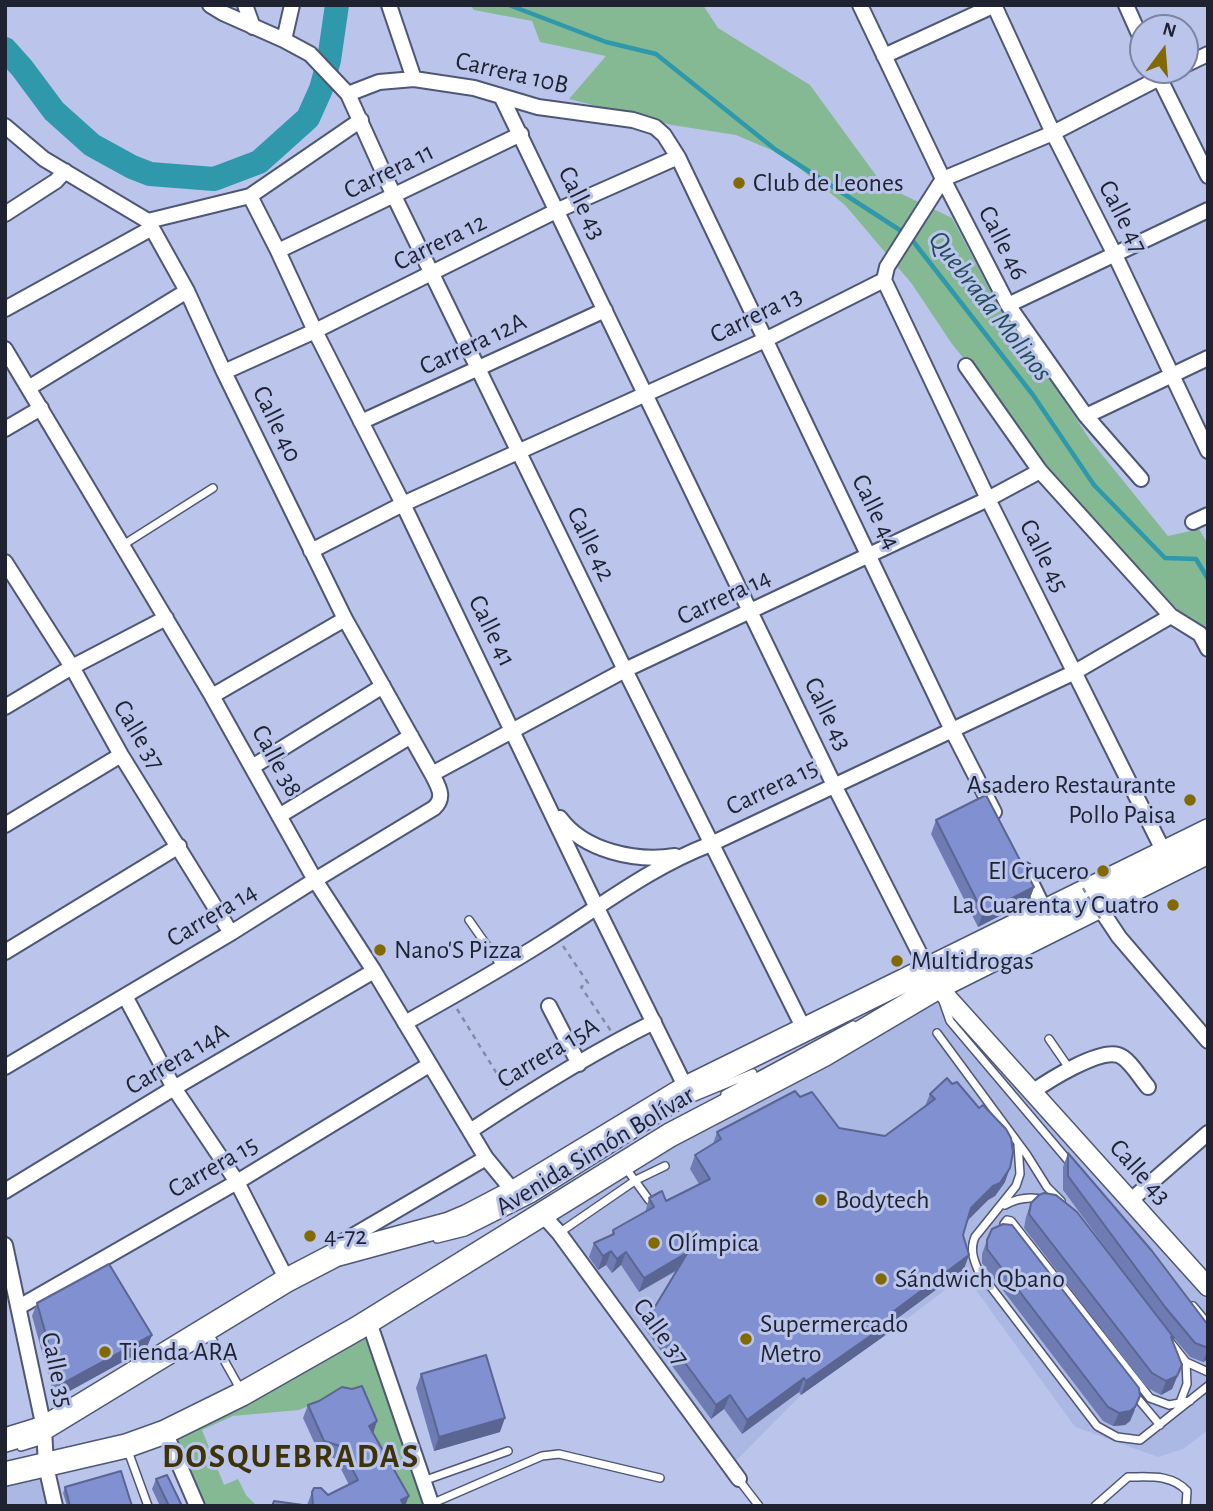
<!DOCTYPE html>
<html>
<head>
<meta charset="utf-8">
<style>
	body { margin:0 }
	#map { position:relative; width:1213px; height:1511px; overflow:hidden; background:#bbc5eb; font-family:"Alegreya Sans",sans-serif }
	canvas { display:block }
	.frame { position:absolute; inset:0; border:7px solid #1f2331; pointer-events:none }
	.north { position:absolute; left:1129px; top:14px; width:70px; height:70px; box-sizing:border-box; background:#bbc5eb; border:2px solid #7d84a1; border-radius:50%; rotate:16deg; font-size:19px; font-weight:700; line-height:28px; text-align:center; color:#1f2331 }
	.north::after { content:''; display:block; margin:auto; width:24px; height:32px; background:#826902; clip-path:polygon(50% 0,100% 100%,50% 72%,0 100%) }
</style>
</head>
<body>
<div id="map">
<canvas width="1213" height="1511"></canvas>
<div class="frame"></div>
<div class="north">N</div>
</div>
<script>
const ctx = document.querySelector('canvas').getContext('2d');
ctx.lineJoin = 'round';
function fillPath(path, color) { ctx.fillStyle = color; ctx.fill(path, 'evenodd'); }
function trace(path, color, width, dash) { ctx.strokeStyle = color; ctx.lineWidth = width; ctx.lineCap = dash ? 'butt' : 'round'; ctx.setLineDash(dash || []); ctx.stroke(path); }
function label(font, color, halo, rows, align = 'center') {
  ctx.font = font + ' "Alegreya Sans",sans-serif'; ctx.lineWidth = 6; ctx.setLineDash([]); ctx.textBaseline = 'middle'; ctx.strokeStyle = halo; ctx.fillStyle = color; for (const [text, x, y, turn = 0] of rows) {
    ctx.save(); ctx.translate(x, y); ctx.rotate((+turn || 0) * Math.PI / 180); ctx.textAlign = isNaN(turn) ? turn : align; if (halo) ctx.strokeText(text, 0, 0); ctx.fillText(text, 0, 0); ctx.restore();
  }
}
fillPath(new Path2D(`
	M938 987 1208 1287V1430L1183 1449 1158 1457 1075 1427 965 1275 887 1334 801 1395 729 1468 542 1214Z
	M46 1466 55 1506H5V1474Z`), '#acb8e4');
fillPath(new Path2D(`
	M470 5H703L718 28 810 85 883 185 952 218 1009 326 1036 357 1090 440 1168 536 1199 529 1208 544V632L1206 628 1178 610 1057 480 1021 429 952 344 912 284 845 205 783 155 736 135 672 125 569 99 606 56 540 42 532 21 474 10Z
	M369 1322 432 1506H402L309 1406 299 1410 233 1416 202 1430 224 1485 238 1479 246 1495 257 1506H197L165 1432Z`), '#84b993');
trace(new Path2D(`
	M509 5 606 42 656 54 776 150 909 236 1033 395 1094 485 1165 558 1196 559 1208 579`), '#2f98ab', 4.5);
trace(new Path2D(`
	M5 49 22 68 54 111 92 145 132 167 150 174 214 179 259 162 308 118 321 89 329 60 337 5`), '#2f98ab', 24);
const service = new Path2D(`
	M123 545 213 488
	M469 920 502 967
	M943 1001 950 1021 1071 1164
	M937 1033 1027 1155 1047 1187 1061 1201
	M1049 1039 1069 1068
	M725 1094 853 1025
	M690 1099 753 1073
	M1018 1145 1020 1174 1016 1186 975 1237C970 1249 973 1258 978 1270L1097 1426 1117 1437 1140 1440 1208 1386
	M625 1167 649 1200
	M1005 1205C1018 1198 1030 1196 1044 1200
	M1009 1232 1004 1224 1007 1220 1011 1221 1150 1398 1169 1405 1190 1401
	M559 1233 636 1180 665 1166
	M437 1239 465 1232 533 1198 677 1107
	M1193 1306 1208 1324
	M211 1337 238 1385
	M1171 1343 1186 1362 1208 1372
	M1134 1394 1160 1425
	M1179 1405 1187 1384 1186 1362
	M21 1447 47 1439
	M128 1451 148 1506
	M739 1480 759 1506
	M423 1481 508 1451
	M431 1504 542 1456 559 1454 660 1478
	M1095 1506 1128 1477C1150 1477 1171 1474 1187 1491L1186 1506`);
const minor = new Path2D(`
	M210 5 223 13 284 40 310 54 348 94 394 196 625 670 805 1031
	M245 5 253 27
	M389 5 414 79
	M860 5 943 179 1008 305 1086 416 1141 479
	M994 5 1053 133 1115 255 1208 451
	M1126 5 1143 43
	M284 40 292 5
	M884 56 995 5
	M1185 65 1208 54
	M1156 71 1208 176
	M348 94 379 82 414 79 474 88 538 107 633 120 655 127 664 135 678 157 951 728 994 812
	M502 98 834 785 927 968
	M5 126 44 159 148 221 187 291 224 372 345 619 432 774C438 786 446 797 434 808L315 880 231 933 5 1067
	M250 196 278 251 315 331 403 504 596 906 686 1088
	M5 214 56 181 65 171
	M148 221 250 196 361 120
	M278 251 521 134
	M884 280 988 499 1164 852
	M1008 305 1208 210
	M5 309 152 228
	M5 349 212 696 315 880 374 971 486 1158 514 1192
	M966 366 1040 471 1171 616 1200 634 1208 649
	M224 372 315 331 556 211 678 157
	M30 387 187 291
	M1086 416 1208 358
	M361 422 605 310
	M5 429 41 408
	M1193 522 1208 515
	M311 551 403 504 765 340 884 280 887 267 943 179 1053 133 1175 70
	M5 562 72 667 121 755 231 933
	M212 696 345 619
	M5 707 72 667 166 618
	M252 767 383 686
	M432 774 625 670 988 499 1040 471
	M279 816 411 736
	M560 818C584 851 636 862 675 856
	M5 825 121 755
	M1025 870 1045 911
	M1099 907 1119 937 1208 1041
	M5 952 179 846
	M125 996 174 1088 237 1182 287 1280
	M549 1006 579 1064
	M405 1023C455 995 505 967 553 936 605 903 653 866 711 844L1075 672 1171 616
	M1032 1092C1048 1081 1098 1049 1118 1055 1129 1058 1140 1078 1148 1087
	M470 1131C529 1092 591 1053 654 1022
	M5 1191 174 1088 374 971
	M1131 1200 1208 1133
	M542 1214 559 1233 739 1479
	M5 1245 44 1428 46 1466 55 1506
	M335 1254 344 1241 486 1158
	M19 1307 237 1182 429 1065
	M369 1322 432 1506
	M165 1432 197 1506`);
const tertiary = new Path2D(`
	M933 979 938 987 1208 1287`);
const primary = new Path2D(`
	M5 1440 44 1428 287 1280 335 1255 449 1224 468 1216 514 1192 686 1088 1208 831
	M5 1474 126 1446 165 1432 242 1394 358 1328 670 1135 823 1055 938 987 1208 852`);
trace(service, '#4e5777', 10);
trace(minor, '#4e5777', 18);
trace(tertiary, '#4e5777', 21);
trace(primary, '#4e5777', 26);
trace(new Path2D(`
	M563 946 588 983 581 987 611 1031
	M457 1009 507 1090`), '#828aa7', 2.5, [5, 5]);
trace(service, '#fff', 7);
trace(minor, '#fff', 14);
trace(tertiary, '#fff', 18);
trace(primary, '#fff', 23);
trace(new Path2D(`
	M1083 888 1101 920`), '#828aa7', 2.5, [5, 5]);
fillPath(new Path2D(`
	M936 820 1034 887 1029 901 978 927 931 834Z
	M947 1078 1005 1182 995 1196 988 1200 966 1222 963 1235 964 1269 891 1323 887 1334 801 1395 799 1392 742 1434 724 1409 711 1419 645 1329 650 1315 678 1270 639 1292 621 1265 612 1273 606 1265 598 1270 589 1257 594 1243 611 1236 613 1230 645 1213 649 1198 666 1201 699 1184 690 1169 695 1155 713 1144 717 1132 800 1097 839 1128 885 1136 925 1106 930 1094Z
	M1068 1153 1208 1325V1359L1203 1362 1190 1357 1174 1338 1173 1342 1182 1365 1172 1389 1161 1395 1146 1387 1024 1228 1026 1217 1031 1203 1119 1266 1063 1190V1167Z
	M987 1240 1135 1410 1130 1421 1125 1425 1113 1426 1103 1421 982 1263V1254Z
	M37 1303 152 1335 146 1349 55 1399 32 1316Z
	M421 1374 500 1432 434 1451 416 1388Z
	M308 1405 373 1434 405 1506H272L307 1505 312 1492 328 1495 349 1485 336 1459 319 1453 303 1418Z
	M156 1479 182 1506H160L152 1489Z
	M65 1487 132 1506H67L63 1493Z`), '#6e7cb3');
fillPath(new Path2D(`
	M1034 887 1029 901 978 927 983 913Z
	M1010 1168 1005 1182 995 1196 988 1200 966 1222 971 1208Z
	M611 1251 606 1265 598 1270 603 1256Z
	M626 1252 621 1265 612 1273 617 1259Z
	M688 1252 683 1266 639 1292 644 1278Z
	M969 1255 964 1269 891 1323 887 1334 801 1395 806 1381 890 1314Z
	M152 1335 146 1349 55 1399 60 1385Z
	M1208 1348V1359L1203 1362Z
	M1182 1365 1172 1389 1161 1395 1166 1381Z
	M804 1378 799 1392 742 1434 747 1420Z
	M730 1395 724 1409 711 1419 716 1405Z
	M1140 1396 1130 1421 1125 1425 1113 1426 1119 1413Z
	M505 1418 500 1432 434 1451 439 1437Z
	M377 1421 373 1434 369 1426Z
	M409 1496 405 1506H399L401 1500Z`), '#5a6592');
const building = new Path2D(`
	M986 795 1034 887 983 913 936 820Z
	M947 1078 952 1084 957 1082 979 1108 983 1105 1006 1129 1011 1138 1013 1152 1010 1168 1000 1183 993 1186 971 1208 963 1235 969 1255 890 1314 893 1320 806 1381 804 1378 747 1420 730 1395 716 1405 650 1315 688 1252 644 1278 626 1252 617 1259 611 1251 603 1256 594 1243 614 1234 613 1230 654 1207 649 1198 662 1191 666 1201 710 1179 695 1155 721 1139 717 1132 795 1091 800 1097 812 1092 839 1128 885 1136 935 1099 930 1094Z
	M1068 1153 1152 1251 1208 1325V1348L1195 1343 1165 1307 1068 1176Z
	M1044 1193 1056 1195 1077 1212 1174 1338 1171 1337 1182 1365 1177 1376 1166 1381 1152 1373 1029 1214 1031 1203 1039 1195Z
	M1003 1224 1012 1225 1139 1388 1140 1396 1135 1407 1130 1411 1119 1413 1108 1407 987 1249V1240L992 1229Z
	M109 1264 152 1335 60 1385 37 1303Z
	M486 1355 505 1418 439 1437 421 1374Z
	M362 1386 377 1421 369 1426 409 1496 401 1500 404 1506H313L312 1492 314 1488H321L328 1495 358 1480 340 1446 324 1441 308 1405 319 1401 342 1387 352 1389Z
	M121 1471 132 1506H70L65 1487Z
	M167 1475 182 1506H169L156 1479Z
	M274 1501 310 1506H272Z`);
fillPath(building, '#8090d0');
trace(building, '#5a6592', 2);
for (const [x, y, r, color] of [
	[739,183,7,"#826902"],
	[1190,800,7,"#826902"],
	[1103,871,7,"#826902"],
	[1173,905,7,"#826902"],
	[380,950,7,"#826902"],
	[897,961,7,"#826902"],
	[821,1200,7,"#826902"],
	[310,1236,7,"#826902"],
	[654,1243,7,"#826902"],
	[881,1279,7,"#826902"],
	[746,1339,7,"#826902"],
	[105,1352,7,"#826902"]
]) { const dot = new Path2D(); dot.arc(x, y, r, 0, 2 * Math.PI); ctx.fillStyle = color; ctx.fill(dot); trace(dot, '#bbc5eb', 2.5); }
label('26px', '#1f2331', '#bbc5eb', [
	["Carrera 10B",512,73,13],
	["Carrera 11",389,171,-26],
	["Calle 43",582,203,64],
	["Calle 47",1123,217,63],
	["Carrera 12",440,242,-26],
	["Calle 46",1003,243,63],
	["Carrera 13",756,315,-26],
	["Carrera 12A",473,344,-25],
	["Calle 40",277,424,64],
	["Calle 44",876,512,64],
	["Calle 42",591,544,64],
	["Calle 45",1044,556,63],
	["Carrera 14",724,597,-25],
	["Calle 41",492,631,64],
	["Calle 43",828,714,64],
	["Calle 37",139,735,59],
	["Calle 38",277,761,61],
	["Carrera 15",772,787,-26],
	["Carrera 14",212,915,-31],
	["Carrera 15A",548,1053,-31],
	["Carrera 14A",177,1059,-31],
	["Avenida Simón Bolívar",595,1151,-31],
	["Carrera 15",213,1167,-30],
	["Calle 43",1140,1172,48],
	["Calle 37",661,1332,54],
	["Calle 35",57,1370,78]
]);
label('26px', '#1f2331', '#bbc5eb', [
	["Club de Leones",753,183],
	["Asadero Restaurante",1176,785,"right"],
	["Pollo Paisa",1176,815,"right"],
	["El Crucero",1089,871,"right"],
	["La Cuarenta y Cuatro",1159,905,"right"],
	["Nano'S Pizza",394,950],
	["Multidrogas",911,961],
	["Bodytech",835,1200],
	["4-72",324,1236],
	["Olímpica",668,1243],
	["Sándwich Qbano",895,1279],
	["Supermercado",760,1324],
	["Metro",760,1354],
	["Tienda ARA",119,1352]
], 'left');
label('italic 28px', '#224e57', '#bbc5eb', [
	["Quebrada Molinos",990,306,52]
]);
ctx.letterSpacing = '2px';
label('bold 33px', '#3e3308', '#bbc5eb', [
	["DOSQUEBRADAS",291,1457]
]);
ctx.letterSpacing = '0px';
</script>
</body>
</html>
